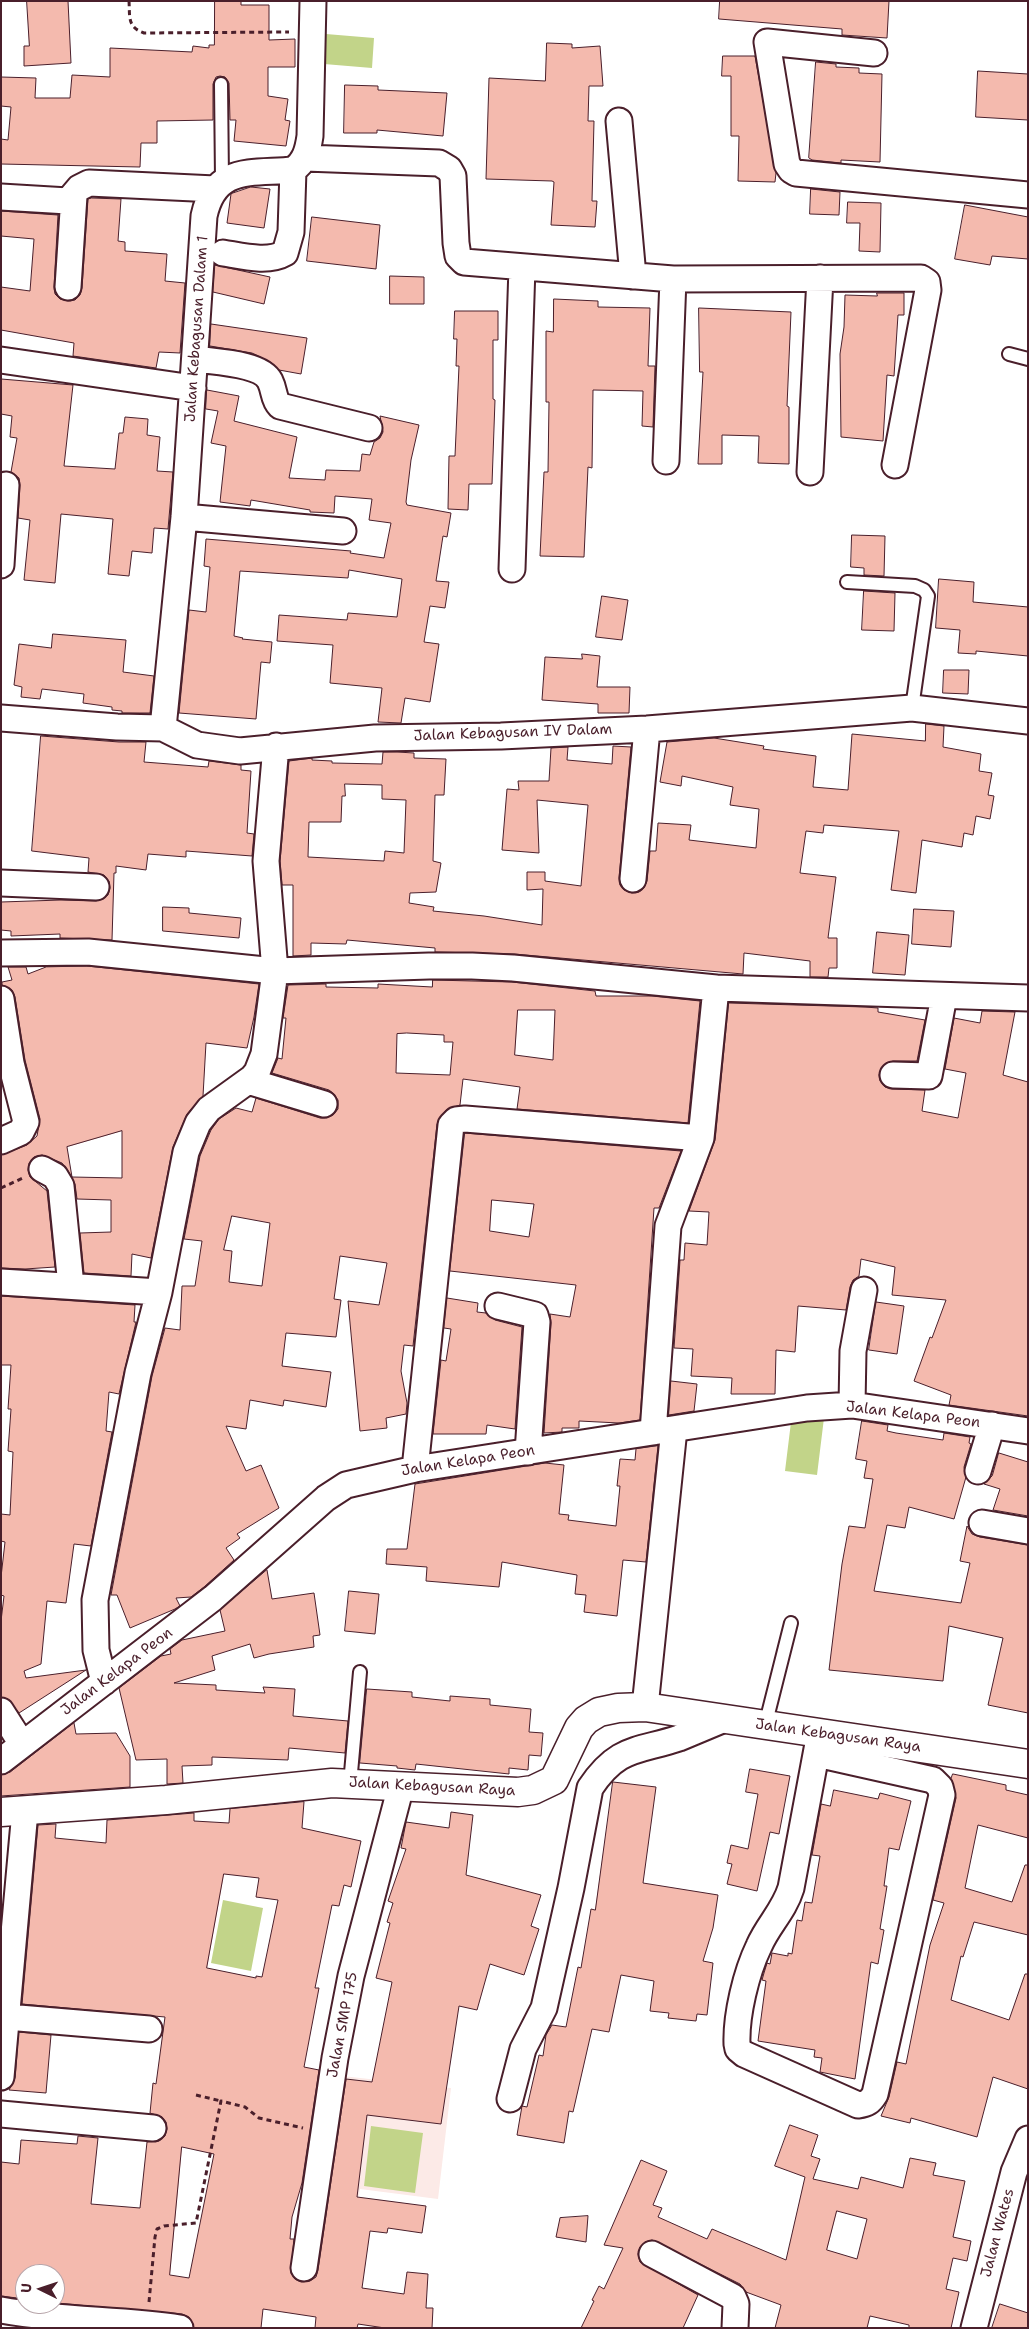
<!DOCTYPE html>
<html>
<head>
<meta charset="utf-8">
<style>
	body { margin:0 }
	#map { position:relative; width:1029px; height:2329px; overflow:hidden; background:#fff; font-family:"Shantell Sans",sans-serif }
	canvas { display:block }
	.frame { position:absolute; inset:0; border:2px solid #4a1f2b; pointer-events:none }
	.north { position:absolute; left:15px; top:2264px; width:50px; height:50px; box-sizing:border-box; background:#fff; border:1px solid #b7a5aa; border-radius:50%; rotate:274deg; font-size:14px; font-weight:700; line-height:20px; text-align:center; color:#4a1f2b }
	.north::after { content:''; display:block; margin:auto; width:18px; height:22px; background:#4a1f2b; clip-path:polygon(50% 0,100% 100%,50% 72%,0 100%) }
</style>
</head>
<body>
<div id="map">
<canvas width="1029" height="2329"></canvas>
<div class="frame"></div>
<div class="north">U</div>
</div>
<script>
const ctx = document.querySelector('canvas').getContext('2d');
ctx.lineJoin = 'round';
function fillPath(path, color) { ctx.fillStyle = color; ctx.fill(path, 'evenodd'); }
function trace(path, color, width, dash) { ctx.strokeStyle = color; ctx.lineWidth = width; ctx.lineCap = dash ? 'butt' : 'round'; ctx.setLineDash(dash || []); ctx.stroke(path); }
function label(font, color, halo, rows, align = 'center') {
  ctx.font = font + ' "Shantell Sans",sans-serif'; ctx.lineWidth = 4; ctx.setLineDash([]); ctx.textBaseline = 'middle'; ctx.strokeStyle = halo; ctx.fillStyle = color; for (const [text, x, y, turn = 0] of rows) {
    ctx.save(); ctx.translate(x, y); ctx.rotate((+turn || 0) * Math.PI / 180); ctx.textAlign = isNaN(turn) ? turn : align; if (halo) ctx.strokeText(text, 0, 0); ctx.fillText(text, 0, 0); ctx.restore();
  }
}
fillPath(new Path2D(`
	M333 2075 451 2088 438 2199 360 2189 357 2205 319 2200Z`), '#fceae7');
fillPath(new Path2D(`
	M326 34 374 38 372 68 324 64Z
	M792 1414 824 1418 817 1475 785 1471Z
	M223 1900 263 1908 251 1971 211 1963Z
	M371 2126 423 2133 415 2193 364 2186Z`), '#c2d489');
const building = new Path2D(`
	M27 1H68L71 63 24 66V46H29Z
	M215 1H241V5H269V40L295 39V67H268V96L288 99 285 120 290 121 286 146 234 141 236 120H230L229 83 225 77 220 76 216 77 213 84V120L157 121V143H141L140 167 1 164V139L8 140 11 107 1 106V77L36 78 35 98H70L72 75 110 77V48L192 52 193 46 209 48V45H214Z
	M720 1H889L887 38 842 35V29L719 19Z
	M547 43 572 44V48L600 46 603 86H589L588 121H594L592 201H597L595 227 551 225 554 182 552 181 486 179 489 78 545 81Z
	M723 56H755L776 173 775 182 738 181 739 136H731V76H722Z
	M816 62 836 64V67L859 68V73L882 74 880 162 841 160V163L812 160 809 158Z
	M978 71 1028 74V120L976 117Z
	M345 85 378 86V90L447 93 443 136 377 130V133H344Z
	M251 187 270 189 264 228 227 223 231 194Z
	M811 189 840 192 839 215 810 214Z
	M92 198 121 199 118 241 125 242V251L167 254 165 281 185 283 180 353 159 352 156 368 73 356 74 343 1 330V287L30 291 34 239 1 236V211L58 215 54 287 55 294 60 299 68 301 75 300 80 295 82 288 88 199Z
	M848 202 881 203 880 252 859 251 860 223H847Z
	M965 205 1028 217V259L992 256 990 265 955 259Z
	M312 217 380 225 376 269 307 261Z
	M215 265 270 277 264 304 213 292Z
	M390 276 424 277V304H390Z
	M877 293H904V315H898L894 376 887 375 883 441 841 437 840 354 844 327 845 295 877 296Z
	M554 299 598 301V307L650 308 648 366H655L653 427 642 426 643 391 593 390 592 468 588 467 584 557 540 556 544 472H548L549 402H546V331L553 332Z
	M699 308 791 312 787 406 789 407V464L758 463 759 436 722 435V464H698L703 372H700Z
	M455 311H498V340H493V399L495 400 492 484H469L468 510 448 509 449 456H455L459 366H456L457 339H454Z
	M211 324 307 338 301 374 279 370 272 363 252 353 210 346Z
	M1 379 73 385 64 466 115 469 119 433H123L125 417 148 419 147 435 160 437 157 471 173 472 168 529 154 528 152 553 132 551 129 576 108 574 113 519 61 514 55 583 24 580 30 520 18 518 20 485 19 478 11 472 17 438 10 437 12 416 1 414Z
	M207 390 239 396 234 421 297 437 289 478 325 480 326 470 360 471 362 454 370 455 374 442 380 438 383 432 380 416 419 425 411 460 406 502 407 505 451 513 447 537 443 536 436 581 449 582 445 608 430 606 424 642 439 644 430 702 405 698 401 723 378 722 382 688 330 683 333 645 277 641 279 615 347 620 348 613 397 617 402 579 349 570 348 578 240 571 234 636 243 638 242 639 272 642 270 663 261 662 256 719 179 713 189 610 206 612 210 567 204 566 206 539 351 551 350 553 384 558 391 523 369 520 372 499 335 496 334 513 310 512V510L251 500 250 506 220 502 226 446 211 443 218 411 206 409Z
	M852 535 885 536 884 576 864 575V568L851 567Z
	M939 579 974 582 973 602 1028 607V656L976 651V654L958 653 960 630 936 628Z
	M864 591 895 593 894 631 862 630Z
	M602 596 628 600 622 640 596 637Z
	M53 634 126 640 123 672 154 676 150 713H122V711L112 710V707L83 703 84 694 42 689 40 699 21 697 22 687 14 685 19 644 51 648Z
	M582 654 600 656 597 687H630L629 713H598V704L542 700 545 657 582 659Z
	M944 670H969L968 694 943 693Z
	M926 724 944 726 943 747 981 754 979 771 992 773 988 795 994 796 990 819 976 816 973 835 964 833 962 847 922 840 916 893 891 890 899 831 824 825 823 833 806 831 800 873 836 877 828 938H837V968H829L828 977H810V961L744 953 743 974 514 954 435 952V948L347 940 346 944 311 943V955L293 956V885H282L280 861 289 761 312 758V760L332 761V763L382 764 383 752H397L414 753V758L446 759 444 795H435L433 861 441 863 436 892 410 893 409 903 434 907 433 911 484 916 542 925 543 889 527 890V872H545V881L581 886 588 805 537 800 539 853 502 850 507 789 519 790 518 781H549L551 748 568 747 567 760 612 764 613 746 631 747 619 878 620 885 624 890 632 893 639 892 644 888 647 881 650 851H656L658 823 691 825 689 840 756 848 759 809 730 805 733 787 682 776 681 786 660 782 667 742 714 738 764 746 763 749 816 756 813 787 848 790 852 734 925 741ZM345 784 382 785V799L406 800 404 853 385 851 384 861 308 857 309 822H341L342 796H345Z
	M41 736 119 742H146L144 762 208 767 209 761 241 765V770L251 771 247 833 254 834 252 856 186 851V857L148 854 146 870 116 866V873H114L112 940 60 938V934L11 936V931L1 930V902L61 900 96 901 103 899 108 895 110 888 109 881 104 875 88 872 89 858 32 851Z
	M163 907 189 908V913L241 918 239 938 163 931Z
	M914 909 954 911 951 947 912 944Z
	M877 932 909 935 905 975 873 973Z
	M87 966 259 984 254 1017 247 1048 206 1043 203 1096 187 1114 173 1147 151 1258 132 1254 131 1276 84 1273 80 1233 111 1232V1200L77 1199 75 1184 67 1169 62 1163 42 1155 34 1157 29 1163 28 1170 30 1177 47 1191 55 1267 25 1269 1 1268V1155L27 1145 37 1136 40 1119 25 1060 15 997 12 990 2 985V982L12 980 8 967H26L28 974 46 967ZM122 1131V1178L72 1177 67 1147Z
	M433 980 512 982 595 991 596 996H652L700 1001 688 1123 517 1109 520 1087 463 1079 460 1105 446 1110 437 1124 413 1346 404 1345 401 1371 407 1403 406 1414 386 1418 387 1428 360 1431 348 1301 379 1305 387 1263 340 1256 334 1299 341 1300 336 1337 286 1333 282 1366 331 1372 326 1407 284 1400 283 1406 250 1400 246 1429 226 1426 246 1471 261 1465 279 1508 237 1534 240 1538 226 1548 234 1560 204 1587 191 1597 176 1598 180 1606 175 1609 130 1628 117 1595H111L152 1376 165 1328 180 1330 182 1286H195L202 1241 184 1239 200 1156 211 1130 219 1119 236 1108 252 1112 256 1098 320 1118H327L333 1115 338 1109V1100L334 1094 329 1090 272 1073 278 1058 282 1059 286 1018H283L288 985 326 984V987L378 988V984L432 987ZM518 1010H555L553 1060 515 1055ZM407 1033 444 1035V1042H453L450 1075 396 1073 397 1034ZM232 1216 270 1223 262 1286 229 1282 232 1251 224 1250Z
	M729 1003 865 1007 878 1008V1012L925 1020 917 1061H893L886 1063 881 1068 879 1075 880 1081 885 1087 892 1089 925 1090 922 1111 958 1118 966 1073 945 1069 954 1018 980 1023 982 1011 1015 1012 1003 1075 1028 1082V1416L949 1405 951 1395 914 1381 930 1337 932 1338 946 1300 892 1295 895 1267 861 1259 859 1276 853 1280 850 1287 846 1310 798 1306 795 1352 776 1350 775 1394H731L732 1378 691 1376 693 1349 674 1348 680 1260H684L685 1243 707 1245 709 1212 689 1211 715 1140Z
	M465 1133 681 1151 659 1208H654L640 1420 619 1423 579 1421V1428H562V1432L544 1433 551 1323 550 1314 570 1317 576 1285 450 1271ZM492 1200 534 1204 529 1237 490 1231Z
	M1 1296 135 1305 134 1322H136L119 1394 109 1392 106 1431 112 1432 91 1546 74 1544 66 1603 47 1601 41 1664 24 1671 26 1678 86 1670 19 1713 8 1699 1 1697V1621L4 1596 1 1595V1577L5 1542 1 1541V1514L10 1515 13 1452 8 1451 11 1409H8L11 1365H1Z
	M447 1298 478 1303 477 1312 486 1313 495 1320 522 1327 515 1429 487 1425 486 1434H433L441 1360 446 1361 451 1329 444 1328Z
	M876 1302 904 1306 897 1354 869 1350Z
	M671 1381 697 1384 694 1411 669 1415Z
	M862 1421 888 1425 887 1431 896 1433 943 1440 944 1433 970 1437 969 1443 971 1444 964 1467 966 1477 954 1519 909 1507 905 1528 887 1525 874 1591 961 1603 970 1563 960 1561 967 1526 972 1534 980 1537 1028 1545V1713L988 1705 1003 1638 949 1626 943 1681 829 1670 842 1564 849 1526 865 1528 873 1479 864 1478 867 1461 856 1459Z
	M658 1446 646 1562 623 1560 617 1616 584 1612 586 1595 575 1594 577 1575 502 1562 499 1587 426 1581 427 1567 386 1564 387 1549H407L415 1484 545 1463 564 1465 559 1514 569 1515 568 1520 616 1526 620 1486H617L620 1459 635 1460 636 1449Z
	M999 1453 1028 1462V1516L993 1510 1000 1489 984 1484 992 1476Z
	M267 1570 272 1599 314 1593 320 1635 313 1636 314 1647 269 1654 254 1658 250 1644 212 1656 215 1670 174 1683 216 1685V1690L265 1693 263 1687 295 1689 293 1716 348 1721 345 1753 289 1748 288 1760 212 1757V1765L182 1766 183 1783 167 1784V1759L136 1760 119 1688 161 1656 171 1654 170 1649 182 1640 225 1631 220 1610Z
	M349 1591 379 1594 375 1634 345 1631Z
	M367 1689 412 1692V1697L450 1701V1696L490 1699V1705L531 1709 529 1732 543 1733 541 1756 529 1755 528 1770 509 1768V1774L416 1764 415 1770 397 1768V1766L360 1763Z
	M74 1723 76 1734 116 1733 130 1756V1787L1 1796V1775L10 1772Z
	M750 1769 790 1776 779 1834 770 1832 757 1891 727 1884 732 1864 727 1863 731 1845 748 1849 758 1794 746 1792Z
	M953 1774 1006 1785V1790L1028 1795V1838L978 1825 965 1888 1012 1902 1025 1865H1028V1935L974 1922 963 1957 961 1956 951 2000 1009 2020 1025 1974H1028V2089L993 2077 977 2137 911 2118 910 2123 881 2116 889 2097 897 2062 906 2064 930 1945 944 1903 933 1900 956 1798 951 1779Z
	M613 1782 656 1787 643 1883 718 1895 713 1928 703 1961 713 1963 707 2015 697 2014 696 2021 668 2018 669 2013 650 2011 654 1981 621 1975 609 2032 592 2029 573 2112 569 2111 564 2143 517 2135 522 2106 527 2107 539 2055 543 2056 546 2035 552 2025 566 2027 578 1967 581 1968 591 1909 595 1910Z
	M834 1790 878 1799 880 1793 911 1801 899 1850 889 1848 884 1886H887L880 1929 884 1930 878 1964 871 1962 855 2079 820 2072 822 2058 814 2057 815 2050 758 2041 766 1981 762 1980 764 1973 767 1963 770 1964 772 1953 788 1956V1953L792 1954 797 1920 802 1921 805 1902 812 1903 820 1856 812 1855 821 1804 830 1806Z
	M304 1802 302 1828 361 1841 351 1887 344 1885 339 1906 332 1905 315 1988H319L304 2067 319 2070 302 2183 292 2217 290 2239H294L291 2273 295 2279 301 2282 310 2281 316 2277 318 2270 346 2079 372 2082 392 1982 376 1978 390 1923 387 1922 393 1903 388 1901 406 1849 401 1848 406 1822 449 1828 451 1812 473 1815 466 1875 541 1895 531 1926 539 1929 524 1975 490 1964 477 2010 459 2006 441 2124 367 2115 357 2197 426 2206 422 2233 388 2228 387 2233 370 2231 362 2288 404 2294 407 2272 428 2274 426 2308H433L432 2328H385L358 2324 357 2328H315L316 2317 263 2309 261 2328H194L189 2317 182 2314 55 2303V2274H25V2299L1 2296V2162L19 2164 21 2140 77 2144 78 2136 98 2138 91 2204 140 2208 147 2142 159 2141 165 2136 167 2129 166 2122 162 2117 150 2113 153 2083 156 2084 165 2017 22 2004 38 1825 56 1824 55 1838 106 1843 107 1820 194 1813V1821L229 1823 230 1809ZM224 1874 259 1878 256 1897 278 1900 262 1977 256 1976V1978L207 1968ZM182 2147 214 2154 189 2278 170 2275Z
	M19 2032 51 2035 46 2093 9 2090 15 2078Z
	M790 2125 818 2135 811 2156 820 2159 813 2179 858 2189 861 2177 903 2188 910 2158 936 2163 933 2175 965 2181 953 2237 971 2241 967 2261 953 2258 946 2289 959 2292 951 2328H909V2325L870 2316 867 2328H775L781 2305 746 2292 740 2284 652 2240 645 2242 640 2247 638 2254 640 2262 698 2295 683 2328H581L594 2301 592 2300 599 2286 604 2289 623 2248 604 2245 641 2160 667 2171 653 2205 662 2208 658 2217 707 2239 712 2229 786 2260 805 2177 775 2166ZM837 2211 867 2219 857 2259 827 2250Z
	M588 2216 586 2242 556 2237 560 2218Z
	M1000 2304 1028 2313V2328H992Z`);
fillPath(building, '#f4baae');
trace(building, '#4a1f2b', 1);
const lane = new Path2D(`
	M221 84 222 180
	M1009 354 1028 359
	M847 582 915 586 924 590 928 596 912 708
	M765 1726 791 1623
	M350 1784 360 1672`);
const street = new Path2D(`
	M874 53 767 42 787 164 791 170 796 173 1028 195
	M619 121 633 276
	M305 158 439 163 449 169 453 176 456 243 458 256 464 262 673 279 921 278 927 282 928 290 895 465
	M1 197 68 201 79 188 89 183 215 189
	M223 253C242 256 268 263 285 253L291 232 293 170
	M68 287 74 196
	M196 359C215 362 261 363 270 381 275 391 273 399 280 406L369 428
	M1 360 193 388
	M666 461 673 279
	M810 472 820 278
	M184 517 343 531
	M1 565 6 485
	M512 569 522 267
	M1 718 117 727 163 728 197 745 240 751 375 738 501 736 647 729 912 708 1028 721
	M163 728 184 517 204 216C215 165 251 174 293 170 305 162 308 150 310 136L313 1
	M633 879 647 729
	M1 883 96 887
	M1 953 88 952 275 971 429 966H472L513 968 716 988 1028 998
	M1 999 11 1063 26 1122 21 1132 1 1141
	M893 1075 929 1076 944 996
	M248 1081 324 1104
	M42 1169 55 1176 61 1186 71 1286
	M1 1282 159 1292
	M498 1306 535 1315 537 1322 528 1452
	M852 1405 853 1351 864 1290
	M653 1432 668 1226 701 1138 716 988
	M415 1469 451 1125 456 1120 465 1119 701 1138
	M978 1471 992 1425
	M982 1523 1028 1531
	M104 1682 96 1650 95 1600 138 1373 159 1292 186 1152 198 1123 209 1109 252 1078 257 1072 264 1054 275 971 266 861 276 746
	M645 1707 674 1429
	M1 1711 22 1744
	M817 1754 933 1780 940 1787 942 1795 875 2094C870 2102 867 2104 858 2105L744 2054 738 2049 737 2044C736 2015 746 1973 759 1946 768 1925 784 1911 791 1888L820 1733
	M1 1761 213 1598 326 1498 346 1485 415 1469 807 1408 852 1405 1028 1431
	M7 2017 149 2029
	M1 2077 25 1811
	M510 2099 523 2049 544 2008 571 1888 590 1788C618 1746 637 1752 679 1738 693 1732 708 1726 722 1720
	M1 2114 153 2128
	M652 2254 733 2297 736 2304 735 2328
	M304 2268 335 2058 351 1976 401 1786
	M1 2310C61 2321 121 2319 180 2328
	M974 2328 1014 2172 1028 2139`);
const secondary = new Path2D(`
	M1 1812 166 1800 332 1783 518 1792 533 1790 554 1780 579 1728 586 1720 599 1712 618 1708 645 1707 1028 1764`);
trace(lane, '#4a1f2b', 16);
trace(street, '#4a1f2b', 29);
trace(secondary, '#4a1f2b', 31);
trace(new Path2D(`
	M129 1C130 17 127 27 144 33L289 32
	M1 1188 23 1178
	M196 2095 221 2101
	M149 2302 155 2237 157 2229 164 2226 196 2223 221 2101 245 2107 259 2118 303 2128`), '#4a1f2b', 3, [5, 4]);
trace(lane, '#fff', 12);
trace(street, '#fff', 25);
trace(secondary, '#fff', 28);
label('15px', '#4a1f2b', '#fff', [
	["Jalan Kebagusan Dalam 1",197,329,-86],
	["Jalan Kebagusan IV Dalam",513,733,-2],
	["Jalan Kelapa Peon",913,1415,7],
	["Jalan Kelapa Peon",468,1461,-9],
	["Jalan Kelapa Peon",117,1672,-37],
	["Jalan Kebagusan Raya",838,1736,8],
	["Jalan Kebagusan Raya",432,1787,3],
	["Jalan SMP 175",343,2025,-79],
	["Jalan Wates",998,2233,-75]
]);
</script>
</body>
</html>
